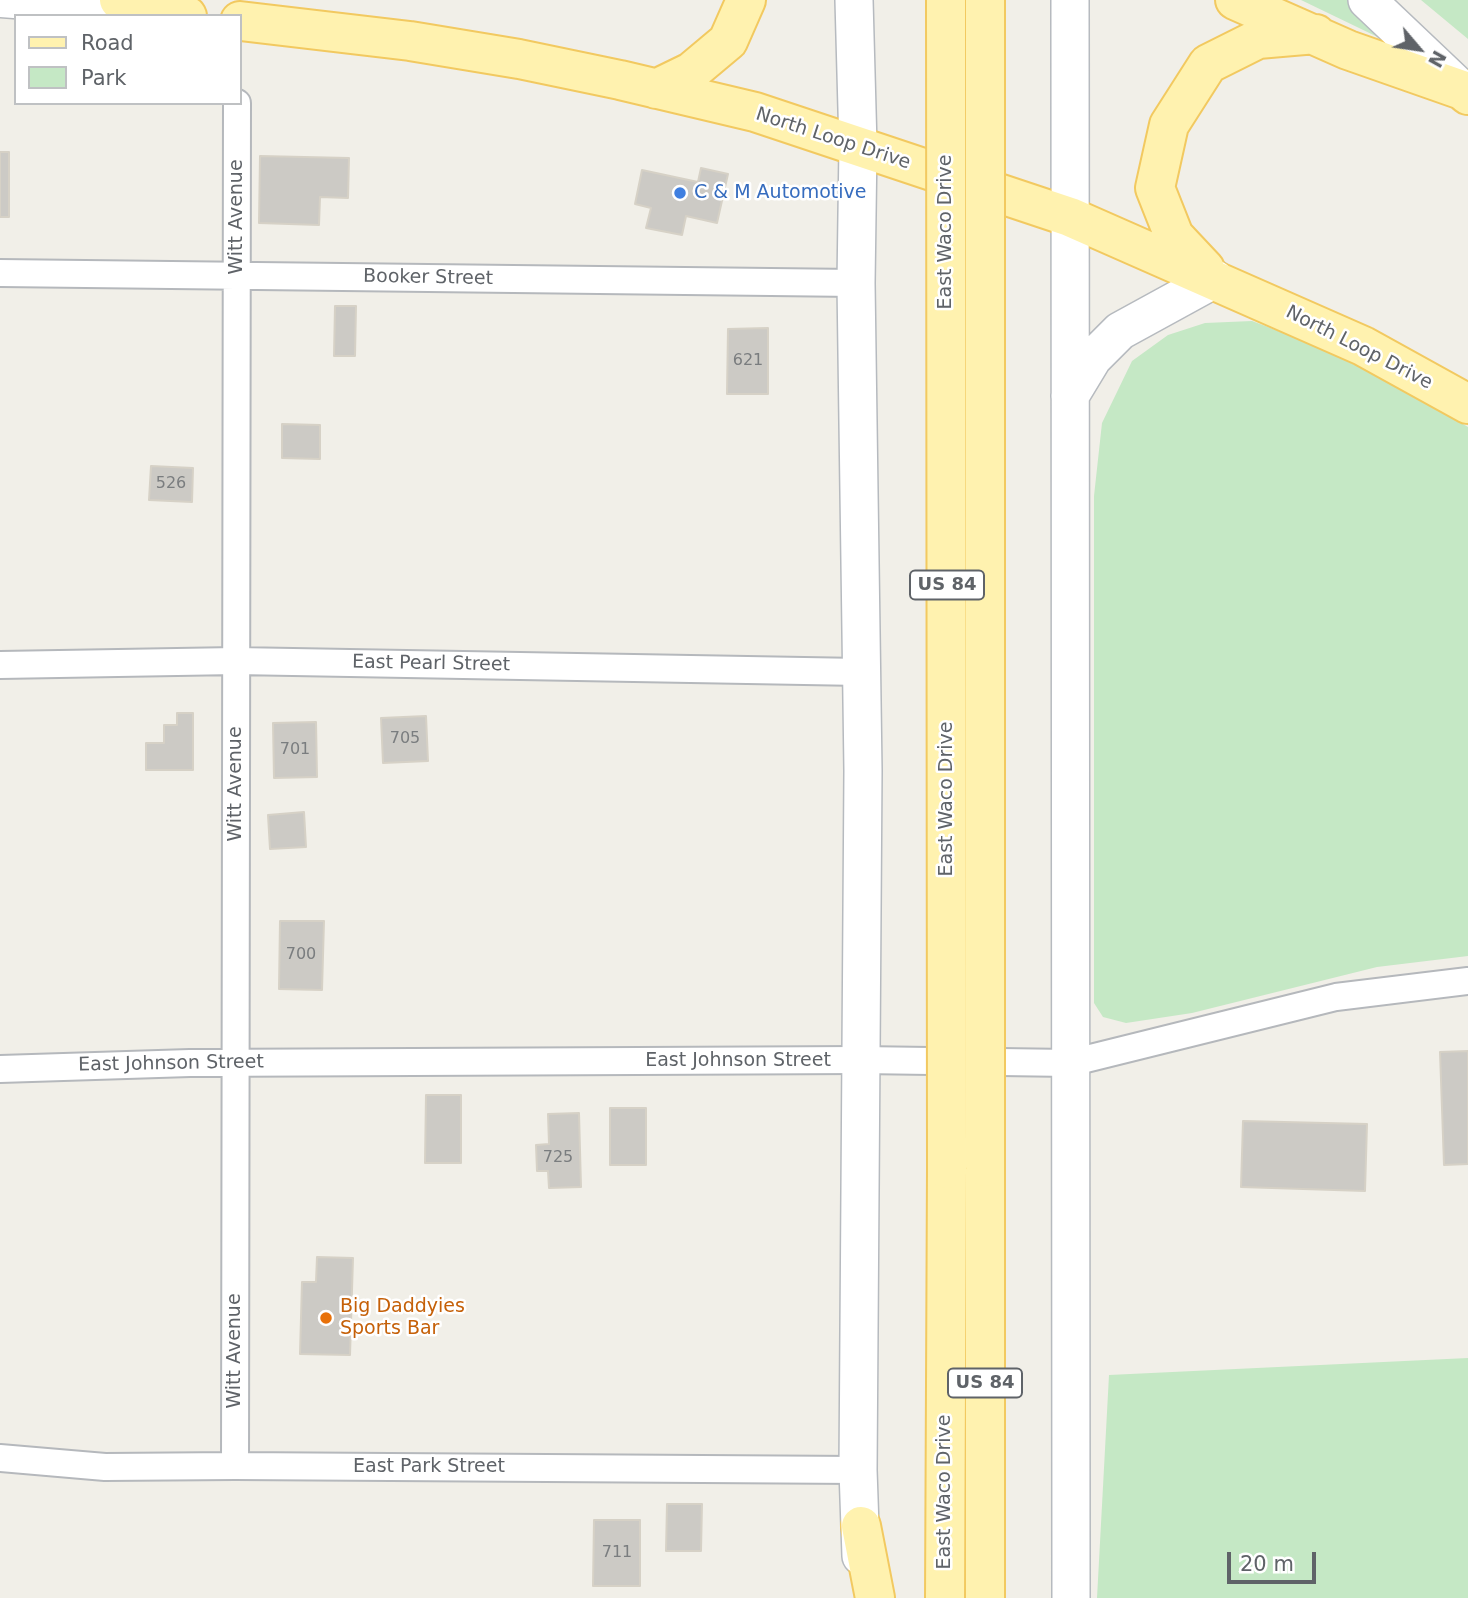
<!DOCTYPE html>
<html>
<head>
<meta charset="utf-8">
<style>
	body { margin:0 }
	#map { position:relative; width:1468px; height:1598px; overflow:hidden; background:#f1efe8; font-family:"DejaVu Sans",sans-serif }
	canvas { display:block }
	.legend { position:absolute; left:14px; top:14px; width:228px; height:91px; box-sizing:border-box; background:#fff; border:2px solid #bfc1c3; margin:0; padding:9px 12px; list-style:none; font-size:21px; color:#5f6368 }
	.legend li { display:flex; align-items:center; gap:14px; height:35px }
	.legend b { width:35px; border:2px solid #bfc1c3 }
	.north { position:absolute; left:1384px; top:14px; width:70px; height:70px; -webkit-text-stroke:5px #fff; paint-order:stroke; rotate:119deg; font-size:19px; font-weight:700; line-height:28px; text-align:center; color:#5f6368 }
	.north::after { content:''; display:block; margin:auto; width:24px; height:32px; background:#5f6368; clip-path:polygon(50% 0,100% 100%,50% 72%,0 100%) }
	.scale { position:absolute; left:1227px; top:1552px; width:89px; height:32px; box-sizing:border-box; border:4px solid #5f6368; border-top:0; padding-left:9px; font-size:21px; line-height:24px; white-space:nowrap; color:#5f6368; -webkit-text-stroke:5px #fff; paint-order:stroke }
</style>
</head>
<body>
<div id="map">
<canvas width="1468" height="1598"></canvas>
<ul class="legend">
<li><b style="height:9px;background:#fff2af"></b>Road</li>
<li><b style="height:19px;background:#c5e8c5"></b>Park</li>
</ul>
<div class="north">N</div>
<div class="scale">20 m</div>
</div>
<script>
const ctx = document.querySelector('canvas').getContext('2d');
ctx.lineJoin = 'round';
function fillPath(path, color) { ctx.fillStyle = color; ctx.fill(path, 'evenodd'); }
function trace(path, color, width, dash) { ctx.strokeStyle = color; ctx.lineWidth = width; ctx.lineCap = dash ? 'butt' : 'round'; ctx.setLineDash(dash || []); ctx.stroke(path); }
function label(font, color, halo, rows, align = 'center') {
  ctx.font = font + ' "DejaVu Sans",sans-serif'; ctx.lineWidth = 5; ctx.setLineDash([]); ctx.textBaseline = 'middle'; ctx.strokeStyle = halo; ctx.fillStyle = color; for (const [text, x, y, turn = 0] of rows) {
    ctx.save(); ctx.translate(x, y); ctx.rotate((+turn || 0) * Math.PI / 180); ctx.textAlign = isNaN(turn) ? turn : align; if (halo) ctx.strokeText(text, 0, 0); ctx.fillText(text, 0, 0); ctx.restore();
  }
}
fillPath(new Path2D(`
	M1301 0H1351L1386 41Z
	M1421 0H1468V39Z
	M1252 321C1327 348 1400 386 1468 427V956L1377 967 1192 1013 1126 1023 1103 1017 1094 1003V496L1102 423 1132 361 1168 335 1205 323Z
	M1468 1358V1598H1097L1109 1375Z`), '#c5e8c5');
const building = new Path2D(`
	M0 152H9V217H0Z
	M260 156 349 158 348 198 320 197 319 225 259 223Z
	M701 168 728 174 717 223 686 216 682 235 646 228 651 208 635 204 642 170 698 182Z
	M335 306H356L355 356H334Z
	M768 328V394H727L728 329Z
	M282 424 320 425V459L282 458Z
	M151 466 193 468 192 502 149 500Z
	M177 713H193V770H146V743H164V725H177Z
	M426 716 428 761 383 763 381 718Z
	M316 722 317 777 274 778 273 723Z
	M304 812 306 847 270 849 268 815Z
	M280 921H324L322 990 279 989Z
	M1468 1051V1164L1444 1165 1440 1052Z
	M426 1095H461V1163H425Z
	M610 1108H646V1165H610Z
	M579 1113 581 1187 549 1188 548 1171H537L536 1145 549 1144 548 1114Z
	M1243 1121 1367 1124 1365 1191 1241 1187Z
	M317 1257 353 1258 350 1355 300 1354 302 1282H316Z
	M667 1504H702L701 1551H666Z
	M594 1520H640V1586H593Z`);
fillPath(building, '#cccac5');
trace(building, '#d6d1c6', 2);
const minor = new Path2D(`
	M0 273 856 283
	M0 665 236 661 861 672
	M0 1069 190 1063 861 1060 1070 1063 1336 997 1468 981
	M0 1458 105 1467 235 1466 858 1470
	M235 1466 237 103`);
const tertiary = new Path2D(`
	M0 1 145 12`);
const secondary = new Path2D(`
	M854 0 858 146 856 283 863 771 858 1470 861 1556
	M1070 0 1071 1598
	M1367 0 1462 90
	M1070 396 1093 358 1120 331 1215 279`);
const primary = new Path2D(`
	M119 0 151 12 187 16
	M1235 0 1348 50 1462 90 1468 95
	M240 21 410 41 519 59 620 80 755 112 1070 217 1363 346 1468 404
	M656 89 691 72 728 41 746 0
	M1205 269 1174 236 1155 188 1169 125 1208 64 1258 39 1316 34
	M985 1167V1598
	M861 1526 875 1598
	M945 1598 947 1169`);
trace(minor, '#b5b8bc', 30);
trace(tertiary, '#b5b8bc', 35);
trace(secondary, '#b6babf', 40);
trace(primary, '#f2c960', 42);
trace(minor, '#fff', 26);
trace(tertiary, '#fff', 32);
trace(secondary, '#fff', 37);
trace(primary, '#fff2af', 38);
const primaryBridge = new Path2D(`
	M946 0 947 1169
	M985 0V1167`);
trace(primaryBridge, '#f2c960', 42, []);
trace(primaryBridge, '#fff2af', 38);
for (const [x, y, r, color] of [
	[680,193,7,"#3f7fe0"],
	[326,1318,7,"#e8710a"]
]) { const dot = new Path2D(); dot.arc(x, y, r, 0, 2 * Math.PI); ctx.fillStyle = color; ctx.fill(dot); trace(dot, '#fff', 2.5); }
label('16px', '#7a7d7f', null, [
	["621",748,361],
	["526",171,484],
	["705",405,739],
	["701",295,750],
	["700",301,955],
	["725",558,1158],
	["711",617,1553]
]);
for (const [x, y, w] of [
	[947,585,74],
	[985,1383,74]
]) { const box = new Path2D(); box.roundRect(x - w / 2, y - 14.5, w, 29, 5); ctx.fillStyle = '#fff'; ctx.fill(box); trace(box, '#5f6368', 2); }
label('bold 18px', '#5f6368', null, [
	["US 84",947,585],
	["US 84",985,1383]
]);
label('19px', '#5f6368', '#fff', [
	["North Loop Drive",833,139,18],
	["Witt Avenue",237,217,-90],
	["East Waco Drive",946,232,-90],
	["Booker Street",428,278,1],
	["North Loop Drive",1359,348,27],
	["East Pearl Street",431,664,1],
	["Witt Avenue",236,784,-90],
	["East Waco Drive",947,799,-90],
	["East Johnson Street",738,1061],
	["East Johnson Street",171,1064,-1],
	["Witt Avenue",235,1351,-90],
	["East Park Street",429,1467],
	["East Waco Drive",945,1492,-90]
]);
label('19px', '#366cbe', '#fff', [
	["C & M Automotive",694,193]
], 'left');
label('19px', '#c56008', '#fff', [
	["Big Daddyies",340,1307],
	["Sports Bar",340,1329]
], 'left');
</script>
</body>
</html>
